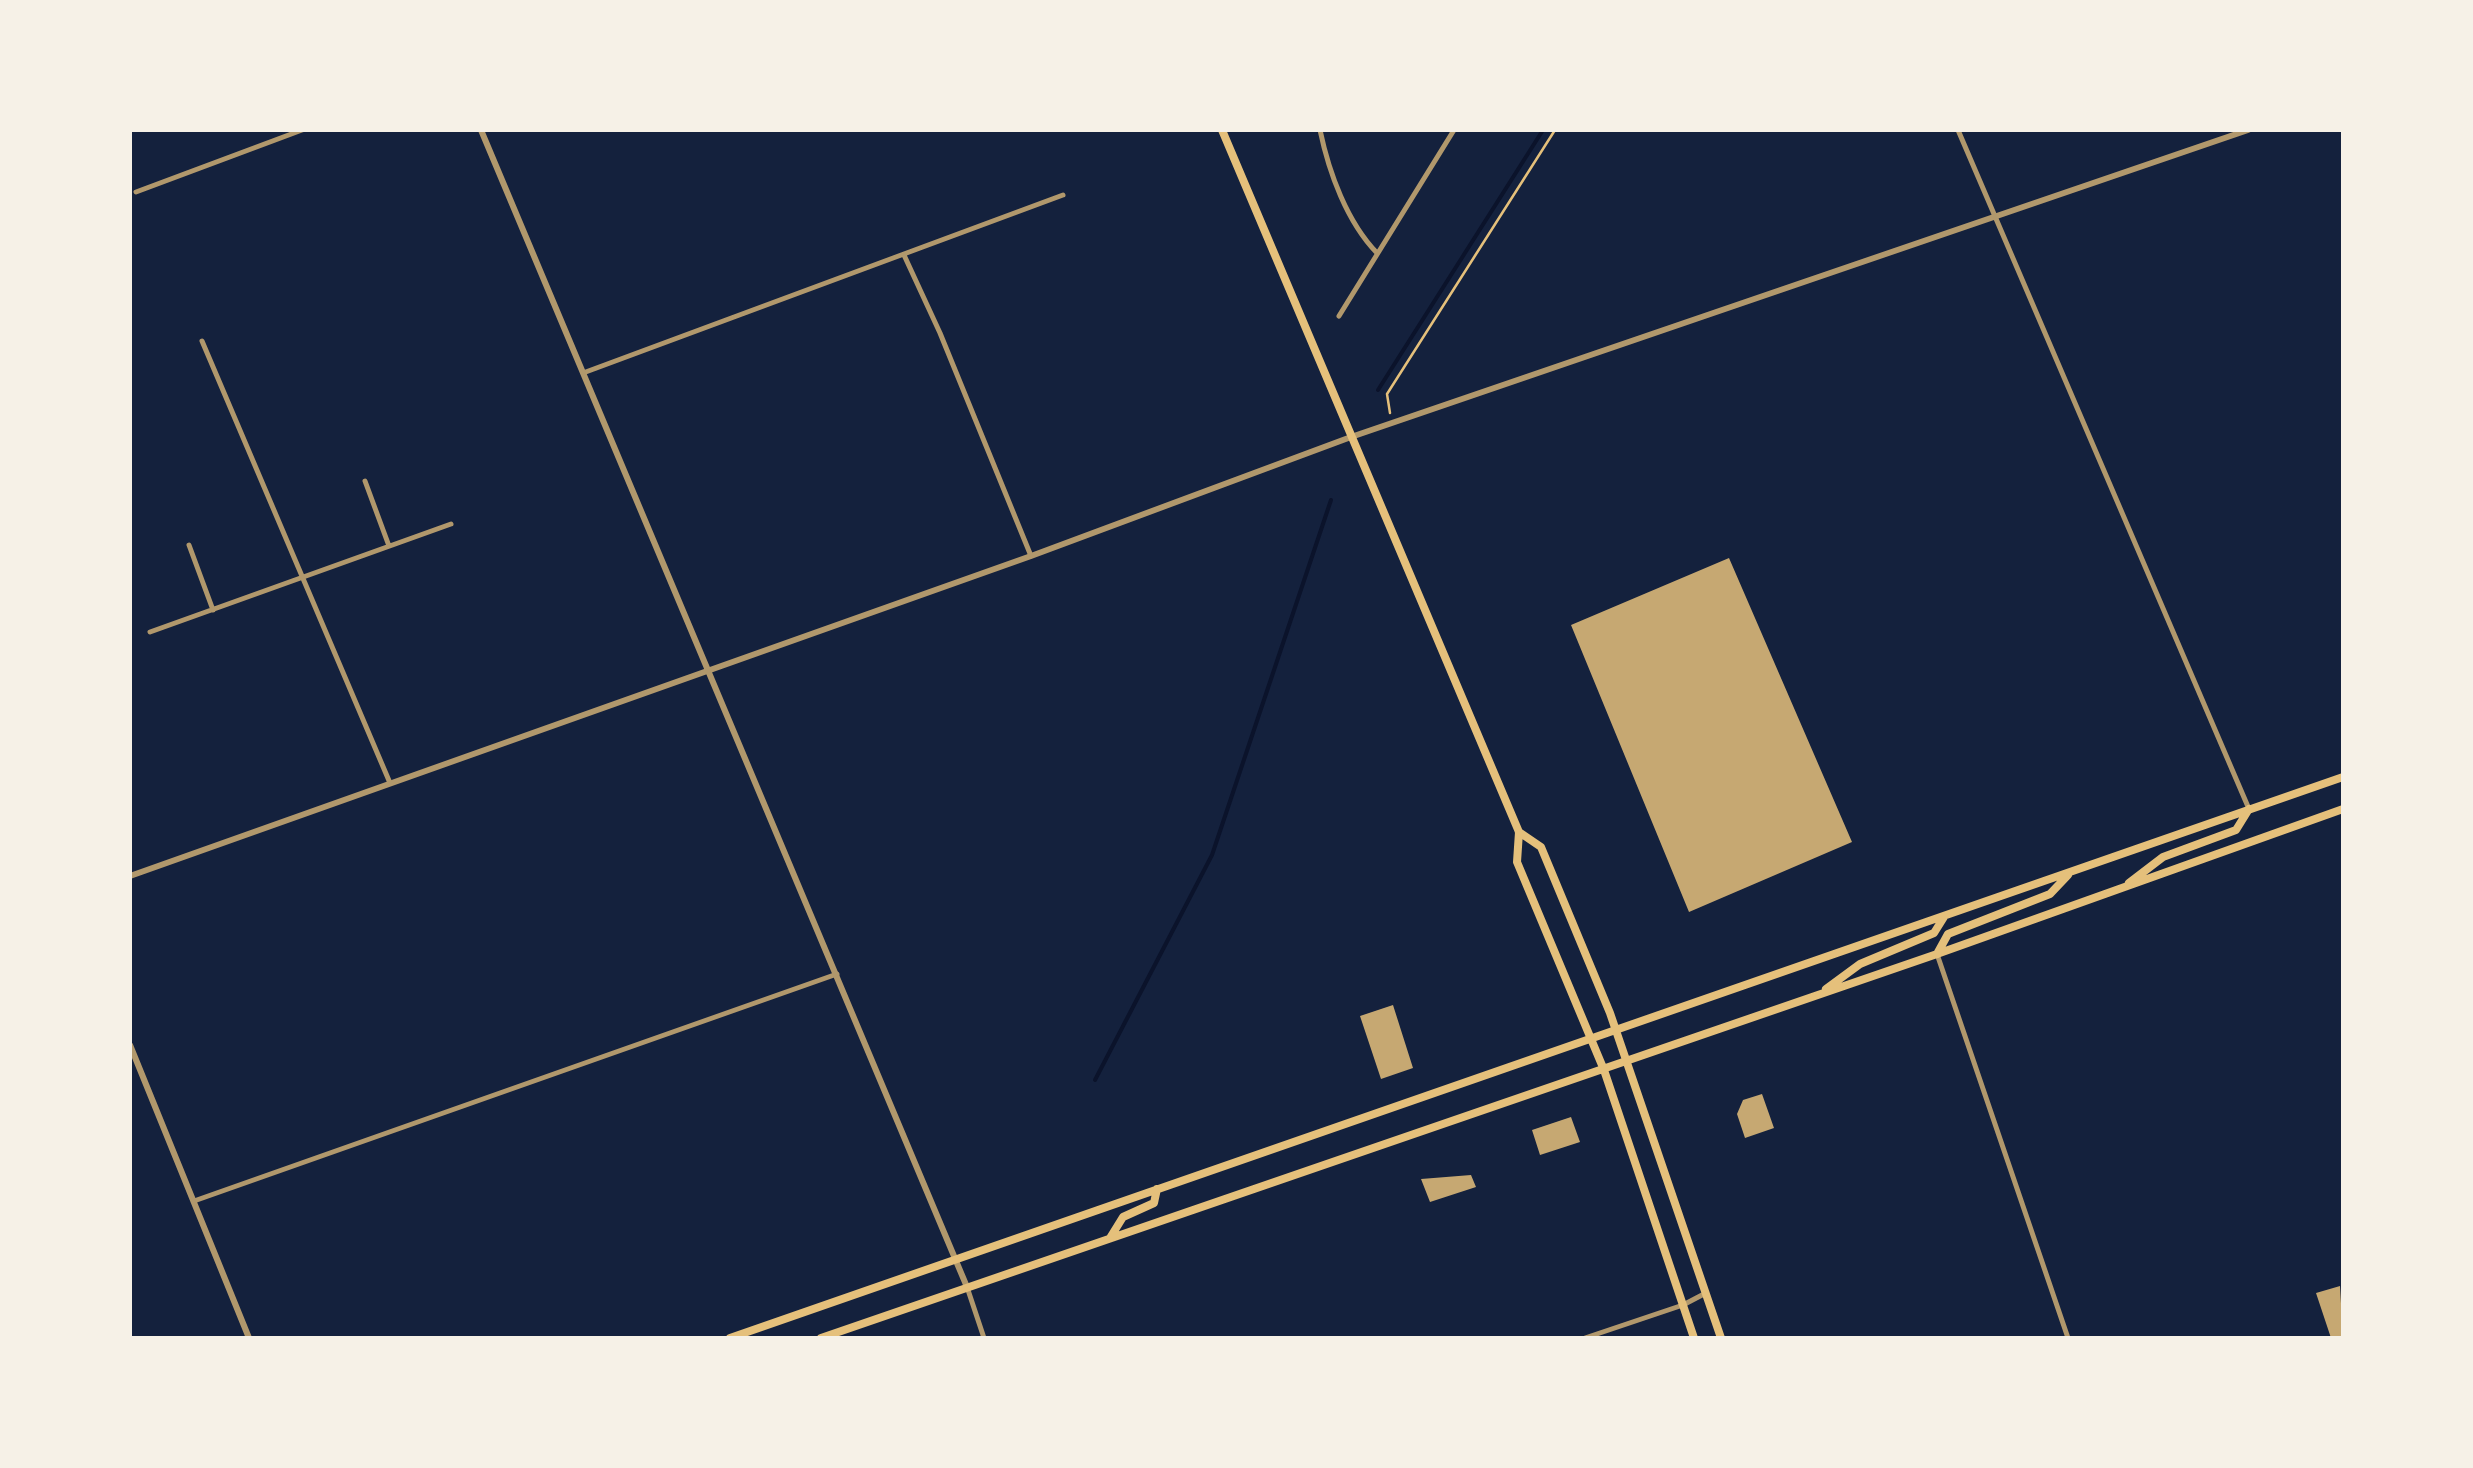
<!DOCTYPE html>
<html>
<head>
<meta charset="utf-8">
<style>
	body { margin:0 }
	#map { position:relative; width:2473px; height:1468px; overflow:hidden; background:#14213d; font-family:"Fira Sans Condensed",sans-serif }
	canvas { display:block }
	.frame { position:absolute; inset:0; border:132px solid #f6f1e7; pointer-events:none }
</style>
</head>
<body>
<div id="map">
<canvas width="2473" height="1468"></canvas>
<div class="frame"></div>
</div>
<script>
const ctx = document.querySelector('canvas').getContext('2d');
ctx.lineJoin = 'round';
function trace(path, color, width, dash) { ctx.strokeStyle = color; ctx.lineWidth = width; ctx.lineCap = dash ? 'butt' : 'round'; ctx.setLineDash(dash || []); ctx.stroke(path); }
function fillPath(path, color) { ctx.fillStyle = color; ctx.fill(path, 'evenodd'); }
trace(new Path2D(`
	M1378 390 1543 130
	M1095 1080 1212 855 1331 500`), '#0b132b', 4);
fillPath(new Path2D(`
	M1729 558 1852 842 1689 912 1571 625Z
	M1393 1005 1413 1068 1381 1079 1360 1016Z
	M1762 1094 1774 1128 1745 1138 1737 1114 1743 1100Z
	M1571 1117 1580 1142 1540 1155 1532 1130Z
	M1471 1175 1476 1187 1430 1202 1421 1179Z
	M2340 1286 2343 1338H2331L2316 1293Z`), '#c6a872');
trace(new Path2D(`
	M1390 413 1387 394 1555 130`), '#e5c07b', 2.5);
trace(new Path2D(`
	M1320 130C1329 173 1347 222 1377 253
	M1958 130 2249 809
	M136 192 302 130
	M904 255 940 333 1031 556
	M1339 316 1454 130
	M202 341 390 783
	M583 373 1063 195
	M365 481 389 546
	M189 545 213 610
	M150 632 451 524
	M1937 954 2068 1338
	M194 1201 837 974
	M967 1287 984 1338
	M1585 1338 1683 1305 1704 1294`), '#b1986c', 5);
trace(new Path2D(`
	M481 130 967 1287
	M130 876 1031 556 1351 437 2248 130
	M130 1045 249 1338`), '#b1986c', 6);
trace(new Path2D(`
	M1222 130 1519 832 1517 862 1604 1070 1694 1338
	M1519 832 1541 847 1610 1013 1721 1338
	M2129 883 2163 857 2236 830 2249 809
	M1937 954 1948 934 2050 894 2068 875
	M1826 989 1860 964 1934 933 1944 917
	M1110 1238 1123 1217 1154 1203 1157 1189
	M730 1338 2343 777
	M821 1338 1937 954 2343 809`), '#e5c07b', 8);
</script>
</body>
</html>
